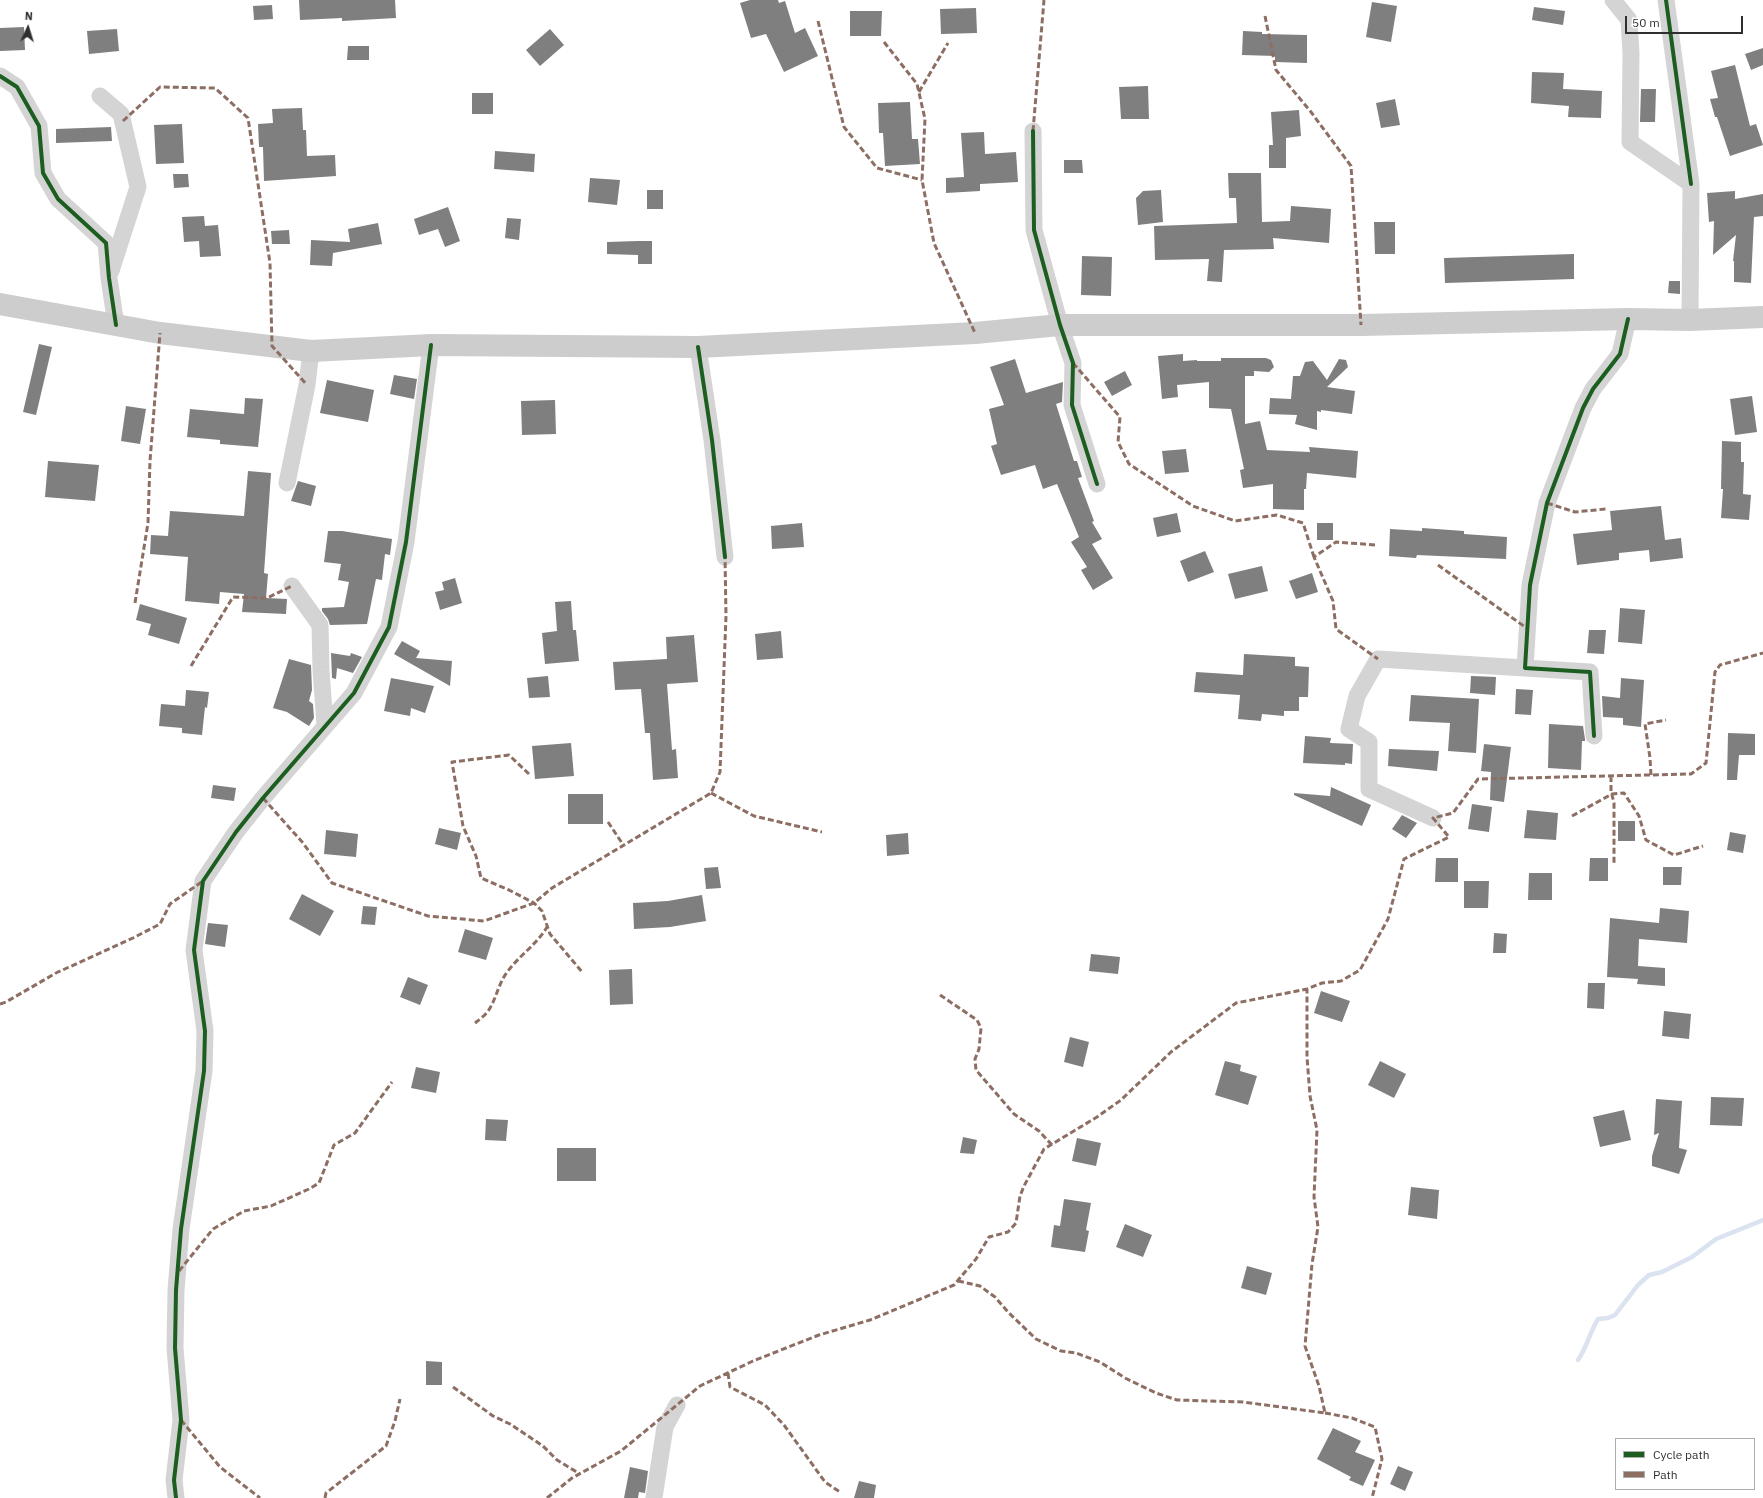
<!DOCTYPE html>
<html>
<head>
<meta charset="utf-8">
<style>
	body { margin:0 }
	#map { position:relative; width:1763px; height:1498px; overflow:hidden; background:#fff; font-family:"IBM Plex Sans",sans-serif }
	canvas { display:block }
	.legend { position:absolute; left:1615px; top:1438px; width:140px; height:52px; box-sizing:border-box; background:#fff; border:1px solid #acacac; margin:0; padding:5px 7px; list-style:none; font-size:12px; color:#2f2f2f }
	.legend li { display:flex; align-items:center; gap:8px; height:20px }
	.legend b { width:20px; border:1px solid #acacac }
	.north { position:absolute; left:8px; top:8px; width:40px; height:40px; -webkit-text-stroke:3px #fff; paint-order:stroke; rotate:4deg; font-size:11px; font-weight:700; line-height:16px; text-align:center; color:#2f2f2f }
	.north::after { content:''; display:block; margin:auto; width:14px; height:18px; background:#2f2f2f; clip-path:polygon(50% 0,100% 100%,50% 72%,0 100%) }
	.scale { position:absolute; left:1625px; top:16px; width:118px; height:18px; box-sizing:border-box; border:2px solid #2f2f2f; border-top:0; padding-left:5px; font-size:12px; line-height:14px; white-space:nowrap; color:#2f2f2f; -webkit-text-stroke:3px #fff; paint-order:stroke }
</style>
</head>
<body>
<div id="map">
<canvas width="1763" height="1498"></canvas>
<ul class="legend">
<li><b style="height:5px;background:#1b5e20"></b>Cycle path</li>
<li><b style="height:5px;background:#8d6e63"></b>Path</li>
</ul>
<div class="north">N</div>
<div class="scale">50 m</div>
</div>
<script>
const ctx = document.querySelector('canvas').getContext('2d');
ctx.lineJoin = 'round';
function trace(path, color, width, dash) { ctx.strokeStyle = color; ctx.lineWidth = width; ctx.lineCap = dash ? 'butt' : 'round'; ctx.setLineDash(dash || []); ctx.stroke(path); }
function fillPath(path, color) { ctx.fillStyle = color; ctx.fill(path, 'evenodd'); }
trace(new Path2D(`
	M1578 1360C1587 1347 1590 1332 1598 1319L1608 1318 1615 1315 1638 1285 1649 1275 1662 1272 1692 1257 1716 1239 1763 1220`), '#dbe2f0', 4.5);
fillPath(new Path2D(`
	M299 0H395L396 18 342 21V18L300 20Z
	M750 0H778L779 3 785 1 795 33 805 28 818 56 784 72 766 34 751 38 740 3Z
	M1372 2 1397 6 1391 42 1366 37Z
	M272 5 273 19 254 20 253 6Z
	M1534 7 1565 11 1563 25 1532 20Z
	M976 8 977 33 941 34 940 9Z
	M850 11H882L881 36H850Z
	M24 27 25 50 0 51V28Z
	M117 29 119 51 89 54 87 31Z
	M550 29 564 45 540 66 526 50Z
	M1243 31 1262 32V34L1307 35V63L1275 62V56L1242 55Z
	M348 46H369V60H347Z
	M1763 48V65L1751 70 1745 54Z
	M1735 65 1750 126 1756 124 1763 145 1730 156 1717 117H1715L1710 99 1718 98 1711 71Z
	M1532 72 1564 73 1563 89 1602 91 1601 118 1568 117 1569 106 1531 103Z
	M1148 86 1149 119H1121L1119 87Z
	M1641 89H1656L1655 122H1640Z
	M472 93H493V114H472Z
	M1395 99 1400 125 1381 128 1376 103Z
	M910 102 912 139H918L920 164 885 166 883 133H879L878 103Z
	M302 108 303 130H306L307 156 335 155 336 176 264 181 263 147H259L258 124 273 123 272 109Z
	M1299 110 1301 136 1286 138V168H1269V145H1273L1271 112Z
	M182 124 184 163 156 164 154 125Z
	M111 127 112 141 56 143V129Z
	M984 132 985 154 1016 152 1018 182 980 184V191L946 193V178L964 177 961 133Z
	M495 151 535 154 534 172 494 169Z
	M1064 160H1082L1083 173H1064Z
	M1228 173H1261L1262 222 1290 221 1291 206 1331 209 1329 243 1273 238 1274 249 1224 250 1222 282 1207 281 1209 259 1155 260 1154 226 1237 223 1236 198H1229Z
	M173 174H188L189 187 174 188Z
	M590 178 620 180 617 205 588 202Z
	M647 190H663V209H647Z
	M1161 190 1163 222 1138 225 1136 198 1143 191Z
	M1735 191V199L1763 194V216L1754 217 1751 283 1734 282V261H1733L1736 235 1713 255 1714 221 1709 222 1707 193Z
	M448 207 460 241 445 247 438 229 419 235 414 219Z
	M204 216 205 226 218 225 221 256 200 257 199 241 184 242 182 217Z
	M507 218 521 219 519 240 505 238Z
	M1374 222H1395V254H1375Z
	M378 223 382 244 333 253 332 266 310 265 311 240 350 242 348 229Z
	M289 230 290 244H272L271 231Z
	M638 241H652V264H638V255L607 254V242Z
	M1574 254V279L1445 283 1444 258Z
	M1082 256 1112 257 1111 296 1081 295Z
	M1669 281H1680V294L1668 293Z
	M39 344 52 347 36 415 23 412Z
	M1183 354V361L1197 360V361H1221V358H1266L1271 360 1274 367 1269 372 1254 371V376H1245V424L1260 421 1267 450 1310 452 1309 447 1358 451 1356 478 1307 473 1306 489H1304V510L1273 509V484L1243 488 1240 470 1244 469 1231 409 1209 408V382L1177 385 1178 397 1162 399 1158 356Z
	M1015 359 1026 393 1063 382 1062 402 1056 404 1074 461H1077L1082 477 1078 478 1094 521 1092 522 1102 539 1092 544 1113 578 1093 590 1081 570 1087 567 1071 542 1079 537 1057 484 1043 489 1035 465 1001 475 991 446 997 444 989 409 1004 405 990 367Z
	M1339 359 1346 360 1348 367 1327 387 1355 391 1352 414 1321 410V412L1317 411V430L1295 424 1297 415 1269 414 1270 398 1291 399 1293 376H1300L1305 362 1313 361 1327 380Z
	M1125 371 1132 385 1112 396 1104 382Z
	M394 375 417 379 414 399 390 394Z
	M327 380 374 390 368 422 320 413Z
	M1752 396 1757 432 1735 435 1730 399Z
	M245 398 263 399 258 447 220 444V440L187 437 190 409 244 414Z
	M555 400 556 434 522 435 521 401Z
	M126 406 146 409 140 444 121 441Z
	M1722 441 1741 442V462H1744L1743 494 1751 495 1749 520 1721 518 1723 489H1721Z
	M1186 449 1189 472 1165 474 1162 451Z
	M48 461 99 465 95 501 45 497Z
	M248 471 271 473 264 573 268 574 266 598 287 599 286 614 242 612 244 594 220 592 219 604 185 601 188 557 150 554 151 535 168 536 170 511 244 516Z
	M298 481 316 486 311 506 291 501Z
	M1661 506 1665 540 1681 538 1683 558 1650 562 1649 550 1619 553V560L1577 565 1573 534 1612 530 1610 511Z
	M1177 513 1181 532 1157 537 1153 518Z
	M802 523 804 547 772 549 771 526Z
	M1317 523H1333V540H1317Z
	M1422 528 1464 531V534L1507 537 1506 559 1417 555 1416 558 1389 556 1390 529 1422 531Z
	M328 531H342L392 539 390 555 385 554 382 580 376 579 367 624 330 625 328 619 322 611V608L344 607 349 582 338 580 341 564 324 562Z
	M1205 551 1214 572 1188 582 1180 561Z
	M1262 566 1268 591 1235 599 1228 574Z
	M1312 573 1318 592 1296 599 1289 581Z
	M455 578 462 603 440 610 435 592 444 590 442 582Z
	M571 601 573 630H576L579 661 545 664 542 633 557 631 555 602Z
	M140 604 187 618 179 644 148 635 151 624 136 620Z
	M1620 608 1645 610 1642 644 1618 642Z
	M1589 630H1606L1604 654 1587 653Z
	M781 631 783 658 757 660 755 634Z
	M694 635 698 682 667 684 672 750 676 749 678 778 653 780 650 733H645L641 689 615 690 613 662 667 659 666 637Z
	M402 641 420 651 416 658 452 661 450 686 394 654Z
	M331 653 350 656 351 653 362 657 353 673 337 668 336 679 332 678Z
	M1244 654 1295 657V666L1309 667 1308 697H1299V711H1284V716L1262 714 1261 721 1238 719 1240 695 1194 692 1196 672 1243 675Z
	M289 659 311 665 312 690 309 701 313 704 314 718 309 726 287 712 273 708Z
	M548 676 550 697 529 698 527 678Z
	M1471 676 1496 677 1495 695 1470 693Z
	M391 678 434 686 425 713 411 708 410 716 384 711Z
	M1621 678 1644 680 1641 727 1623 725V718L1603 717 1602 696 1620 698Z
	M1516 689 1533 690 1531 715 1515 714Z
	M186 690 209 692 207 708 205 707 202 735 182 733V728L159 726 161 704 185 706Z
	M1411 695 1479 699 1476 753 1448 751 1450 723 1409 721Z
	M1549 724 1583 726 1585 739V741H1582L1581 770 1548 768Z
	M1728 733 1755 734V755H1739L1737 780H1727Z
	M1305 736 1331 738 1330 743 1353 744 1352 764 1345 763V765L1303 763Z
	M571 743 574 776 535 779 532 746Z
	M1484 744 1511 747 1504 802 1490 800 1491 772 1481 771Z
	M1389 749 1439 751 1437 771 1388 766Z
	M213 785 236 788 234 801 211 798Z
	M1331 787 1371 805 1362 826 1294 795V793L1330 796Z
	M568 794H603V824H568Z
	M1472 804 1492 807 1489 832 1468 829Z
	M1527 810 1558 813 1556 840 1524 838Z
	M1402 815 1417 823 1406 838 1392 829Z
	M1618 821H1635V841H1618Z
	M439 828 461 833 457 850 435 844Z
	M326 830 358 834 356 857 324 854Z
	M1730 832 1746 835 1743 853 1727 850Z
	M908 833 909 854 887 856 886 835Z
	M1436 858H1458V882H1435Z
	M1590 858H1608V881H1589Z
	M718 867 721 888 706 889 704 868Z
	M1663 867H1682L1681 885H1663Z
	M1529 873H1552V900H1528Z
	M1464 881H1489L1488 908H1464Z
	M302 894 334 911 320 936 289 919Z
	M702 895 706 921 670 927 634 929 633 903 668 901Z
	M363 906 377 907 375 925 361 924Z
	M1660 908 1689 911 1687 943 1639 939 1638 966 1665 968V986L1637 984 1638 979 1607 977 1610 918 1659 923Z
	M208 923 228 925 225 947 205 944Z
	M465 929 493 938 486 960 458 952Z
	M1494 933 1507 934 1506 953H1493Z
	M1091 954 1120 957 1118 974 1089 971Z
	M632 969 633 1004 610 1005 609 970Z
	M408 977 428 985 420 1005 400 997Z
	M1588 983H1605L1604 1009 1587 1008Z
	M1321 991 1350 1001 1342 1022 1314 1013Z
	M1664 1011 1691 1014 1689 1039 1662 1036Z
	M1070 1037 1089 1042 1083 1067 1064 1062Z
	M1225 1061 1241 1065 1240 1071 1257 1076 1248 1105 1215 1095Z
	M1380 1061 1406 1074 1394 1098 1368 1085Z
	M416 1067 440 1072 436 1093 411 1088Z
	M1711 1097 1744 1098 1742 1126 1710 1125Z
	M1656 1099 1682 1101 1679 1148 1687 1150 1679 1174 1652 1166V1156L1659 1133 1654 1135Z
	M1624 1110 1631 1140 1600 1147 1593 1117Z
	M486 1119 508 1120 506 1141 485 1140Z
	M963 1137 977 1140 974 1154 960 1153Z
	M1077 1138 1101 1143 1096 1166 1072 1161Z
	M557 1148H596V1181H557Z
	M1411 1187 1439 1190 1437 1219 1408 1215Z
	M1064 1199 1091 1203 1086 1230 1089 1231 1085 1252 1051 1247 1054 1225 1060 1226Z
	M1125 1224 1152 1235 1143 1257 1116 1247Z
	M1247 1266 1272 1273 1266 1295 1241 1288Z
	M426 1361 442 1362V1385H426Z
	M1333 1428 1361 1441 1355 1452 1375 1460 1363 1486 1349 1480 1351 1477 1317 1459Z
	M1398 1466 1413 1472 1405 1491 1390 1484Z
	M630 1467 648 1471 645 1493 639 1492 638 1498H624Z
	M859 1481 876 1485 874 1498H854Z`), '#7f7f7f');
trace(new Path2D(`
	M1613 0 1629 20 1631 53 1630 142 1691 184 1690 320
	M1666 0 1691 184
	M0 76 17 87 39 126 43 173 58 199 106 243 109 278 116 325
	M100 96 121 114 138 187 111 271
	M1033 131 1034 230 1060 325 1073 363 1072 405 1097 484
	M698 347 712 440 725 557
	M287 483 307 385 311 351
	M292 586 320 625 321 670 325 725
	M1594 736 1590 672 1525 668 1530 585 1547 503 1583 408 1593 389 1620 354 1628 319
	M1433 818 1369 789V742L1349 729 1357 696 1378 659 1525 668
	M176 1498 174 1480 181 1420 175 1348 176 1290 181 1229 204 1071 205 1031 194 950 203 881 236 832 263 798 354 693 389 627 406 542 431 345
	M654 1498 665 1427 677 1405`), '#d4d4d4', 17);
trace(new Path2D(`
	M0 304 160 333 311 351 431 345 698 347 975 333 1060 325H1361L1628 319 1690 320 1763 317`), '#cdcdcd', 22);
trace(new Path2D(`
	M1265 16 1276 70 1311 112 1351 166 1361 325
	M818 21 844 127 877 168 922 180
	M884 42 917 84 925 119 922 180 934 243 975 333
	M919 92 948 43
	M123 121 160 87 215 88 248 118 270 263 272 346 307 385
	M1033 131 1044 0
	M1073 363 1120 417 1118 442 1129 464 1193 506 1235 521 1277 515 1303 523 1314 557
	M1547 503 1575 512 1606 509
	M1375 545 1336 542 1314 557 1333 601 1336 629 1378 659
	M1438 565 1528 629
	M135 603 148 523 150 461 160 333
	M191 666 233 597 267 598 292 586
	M529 774 509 755 452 762 463 826 476 856 481 878 509 890 534 903 542 911 550 934 583 973
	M1651 775 1650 758 1645 724 1666 720
	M1611 776V791L1614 803V863
	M711 793 754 816 822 832
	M263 798 303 843 332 883 428 916 484 921 534 903 552 888 711 793 720 772 726 616 725 557
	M1572 816 1612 794 1624 793 1639 816 1646 840 1674 855 1703 846
	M608 822 624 846
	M940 995 977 1020 981 1028 979 1049 975 1059 976 1070 1014 1114 1039 1131 1052 1145
	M0 1004 6 1002 56 973 133 938 160 924 170 904 203 881
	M475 1023C480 1019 487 1014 490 1008 497 996 499 982 508 971 520 955 537 944 547 927
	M179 1271 213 1229 244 1211 271 1206 309 1189 319 1183 334 1145 355 1133 392 1082
	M958 1281 980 1286 995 1297 1009 1313 1036 1339 1061 1351 1076 1353 1100 1362 1125 1378 1156 1393 1177 1400 1243 1402 1325 1413 1319 1386 1305 1346 1312 1264 1318 1227 1314 1197 1317 1130 1310 1096 1307 1057V989
	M728 1373 730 1387 765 1405 784 1425 825 1482 840 1492
	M453 1387 493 1416 510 1424 543 1446 557 1460 580 1474
	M1325 1413 1352 1418 1375 1427 1382 1459 1372 1498
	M181 1420 220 1467 260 1498
	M325 1498 326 1493 386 1446 395 1421 400 1399
	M547 1498 572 1478 621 1451 700 1386 753 1361 819 1335 870 1320 954 1285 976 1259 989 1237 1008 1232 1016 1223 1020 1196 1024 1186 1044 1149 1097 1117 1121 1100 1171 1052 1236 1003 1307 989 1322 983 1341 981 1360 970 1388 919 1404 859 1449 837 1433 818 1453 813 1478 779 1691 774 1706 763 1715 672 1720 665 1763 653`), '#8d6e63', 3, [6, 3]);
trace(new Path2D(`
	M1666 0 1691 184
	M0 76 17 87 39 126 43 173 58 199 106 243 109 278 116 325
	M1033 131 1034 230 1060 325 1073 363 1072 405 1097 484
	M698 347 712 440 725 557
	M1594 736 1590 672 1525 668 1530 585 1547 503 1583 408 1593 389 1620 354 1628 319
	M176 1498 174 1480 181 1420 175 1348 176 1290 181 1229 204 1071 205 1031 194 950 203 881 236 832 263 798 354 693 389 627 406 542 431 345`), '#1b5e20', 4);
</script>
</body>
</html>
